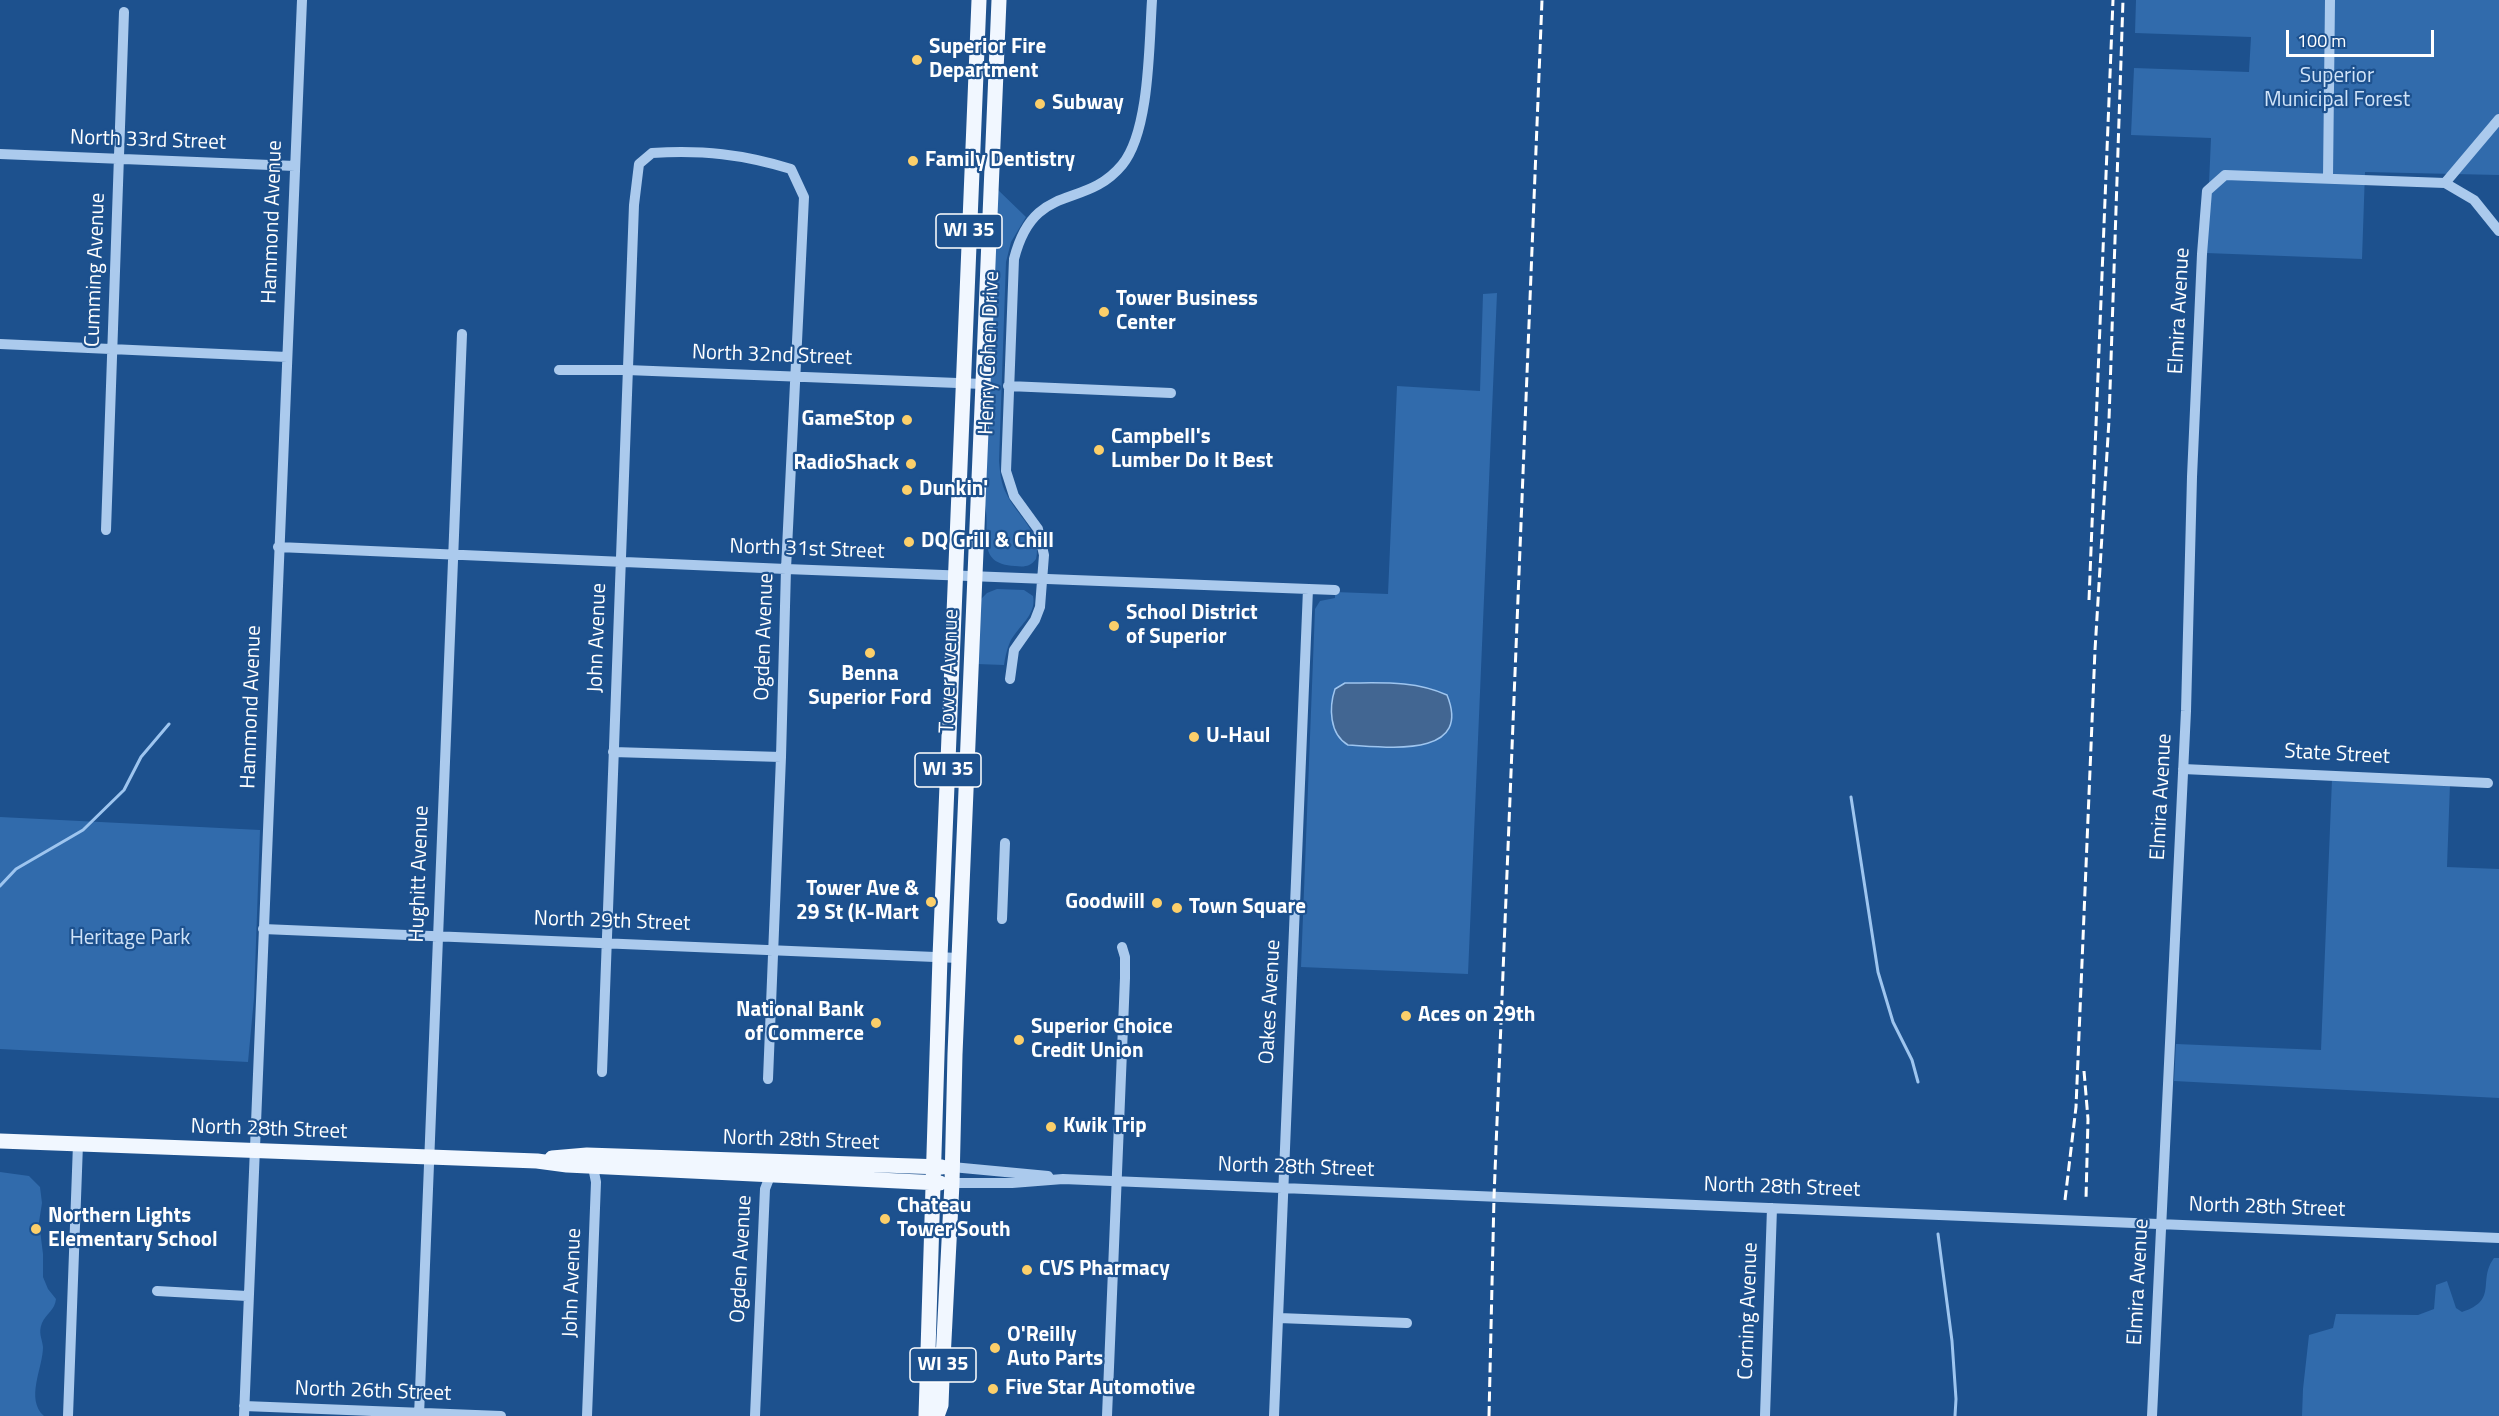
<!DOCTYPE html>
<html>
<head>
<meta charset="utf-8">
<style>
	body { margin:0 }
	#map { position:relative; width:2499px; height:1416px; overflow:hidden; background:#1d518e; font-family:"Titillium Web",sans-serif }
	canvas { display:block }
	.scale { position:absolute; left:2286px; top:30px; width:148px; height:27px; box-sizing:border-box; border:3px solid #fff; border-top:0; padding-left:8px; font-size:18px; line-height:21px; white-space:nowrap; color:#fff; -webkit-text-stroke:4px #1d518e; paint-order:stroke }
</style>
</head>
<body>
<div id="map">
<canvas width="2499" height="1416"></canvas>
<div class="scale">100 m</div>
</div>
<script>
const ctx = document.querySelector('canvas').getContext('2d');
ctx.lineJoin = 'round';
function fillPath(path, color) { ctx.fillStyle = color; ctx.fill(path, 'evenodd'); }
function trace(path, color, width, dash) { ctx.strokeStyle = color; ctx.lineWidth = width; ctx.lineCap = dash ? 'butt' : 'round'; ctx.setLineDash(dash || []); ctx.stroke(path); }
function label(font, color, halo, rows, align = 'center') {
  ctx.font = font + ' "Titillium Web",sans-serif'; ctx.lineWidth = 4.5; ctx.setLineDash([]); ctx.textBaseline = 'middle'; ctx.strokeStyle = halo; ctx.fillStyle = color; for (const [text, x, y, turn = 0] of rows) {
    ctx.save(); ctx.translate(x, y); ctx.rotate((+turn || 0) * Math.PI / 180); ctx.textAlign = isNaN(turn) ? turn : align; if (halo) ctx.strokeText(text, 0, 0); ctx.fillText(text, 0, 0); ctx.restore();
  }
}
fillPath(new Path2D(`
	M2136 0H2499V175L2365 172 2362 259 2206 253 2211 138 2131 135 2134 68 2249 72 2251 37 2135 33Z
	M996 188 1026 217 1011 242 1006 262 999 461C1000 472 1001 484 1006 493 1016 515 1043 533 1036 559 1030 567 1024 567 1015 566 975 564 991 534 985 505Z
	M1497 293 1468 974 1301 967 1315 609 1320 601 1335 598V592L1388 594 1397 386 1480 391 1483 294Z
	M997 589 1024 590 1033 596C1037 615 1018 626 1010 642 1007 649 1005 657 1004 665L977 664 981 599 987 593Z
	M2332 779 2450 784 2447 867 2499 869V1098L2174 1081 2176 1044 2321 1050Z
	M0 817 260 830 254 998 248 1062 0 1049Z
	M0 1172 29 1176 40 1187 42 1203 39 1222 43 1254V1277L48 1289 56 1299C55 1310 46 1314 42 1323 38 1333 42 1338 43 1347 43 1368 25 1399 44 1416H0Z
	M2494 1258H2499V1416H2302L2303 1389 2309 1335 2333 1328 2336 1314 2418 1315 2434 1309 2436 1285 2447 1281 2456 1308 2462 1312C2499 1300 2477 1281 2494 1258Z`), '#316bac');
const water = new Path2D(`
	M1345 683C1380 683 1414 680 1447 695 1473 759 1386 747 1348 745 1329 734 1329 707 1335 689Z`);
fillPath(water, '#426692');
trace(water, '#9ec5ef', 1.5);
trace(new Path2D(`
	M1851 797 1878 972 1893 1022 1912 1060 1918 1082
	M0 886 16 869 83 830 124 790 141 757 169 724
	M1938 1234 1952 1341 1956 1399 1955 1416`), '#9ec5ef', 3);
trace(new Path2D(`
	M0 154 295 166
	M2328 177 2330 0
	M2445 183 2499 119
	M0 344 287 357
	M559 370H627L983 384
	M1008 386 1171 393
	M106 530 124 12
	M278 547 786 569 1335 590
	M1010 679 1014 650 1035 620 1040 607 1044 555 1038 529 1014 496 1006 471 1014 259C1034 180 1084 211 1122 165 1150 131 1149 44 1152 0
	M613 752 781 757
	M2183 769 2488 783
	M1002 919 1005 843
	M263 929 959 958
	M602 1072 634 205 639 164 652 153C703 150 742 154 791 169L804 197 786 569 781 757 768 1079
	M952 1167 1048 1176
	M952 1183H1012L1063 1179 2499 1238
	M157 1291 247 1296
	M1279 1318 1407 1323
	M244 1406 501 1416
	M68 1416 78 1144
	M244 1416 302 0
	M419 1416 462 334
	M587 1416 596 1182 592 1162
	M755 1416 765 1189 770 1176 775 1171
	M1107 1416 1125 978V957L1122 947
	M1274 1416 1308 589
	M1765 1416 1772 1208
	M2152 1416 2186 711 2192 477 2202 254 2207 191 2225 175 2445 183 2474 200 2499 231`), '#abcaed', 10);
trace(new Path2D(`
	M0 1141 537 1161 567 1165 940 1183
	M552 1158 587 1155 942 1167
	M926 1416 940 957 979 0
	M937 1416 941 1405 942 1379 952 1183 955 1054 999 0`), '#f1f7ff', 15);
trace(new Path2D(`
	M2089 600 2113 0
	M2084 1071 2088 1119 2086 1199
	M2065 1200 2076 1107 2095 650 2109 420 2123 0
	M1489 1416 1494 1197 1542 0`), '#fff', 3, [10, 4.5]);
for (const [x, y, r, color] of [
	[917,60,6,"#fccf6a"],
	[1040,104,6,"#fccf6a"],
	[913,161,6,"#fccf6a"],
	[1104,312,6,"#fccf6a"],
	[907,420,6,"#fccf6a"],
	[1099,450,6,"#fccf6a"],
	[911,464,6,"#fccf6a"],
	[907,490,6,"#fccf6a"],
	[909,542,6,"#fccf6a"],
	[1114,626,6,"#fccf6a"],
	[870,653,6,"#fccf6a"],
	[1194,737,6,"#fccf6a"],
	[931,902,6,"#fccf6a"],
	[1157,903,6,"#fccf6a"],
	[1177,908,6,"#fccf6a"],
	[1406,1016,6,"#fccf6a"],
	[876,1023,6,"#fccf6a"],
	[1019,1040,6,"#fccf6a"],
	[1051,1127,6,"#fccf6a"],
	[885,1219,6,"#fccf6a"],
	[36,1229,6,"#fccf6a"],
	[1027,1270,6,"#fccf6a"],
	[995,1348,6,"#fccf6a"],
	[993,1389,6,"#fccf6a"]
]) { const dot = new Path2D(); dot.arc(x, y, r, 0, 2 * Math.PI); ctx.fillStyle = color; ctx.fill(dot); trace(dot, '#1d518e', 2); }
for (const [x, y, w] of [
	[969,231,66],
	[948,770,66],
	[943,1365,66]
]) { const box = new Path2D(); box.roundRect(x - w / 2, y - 17, w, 34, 4.5); ctx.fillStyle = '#1d518e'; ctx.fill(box); trace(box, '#fff', 1.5); }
label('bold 20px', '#fff', null, [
	["WI 35",969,231],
	["WI 35",948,770],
	["WI 35",943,1365]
]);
label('bold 21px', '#fff', '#1d518e', [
	["Superior Fire",929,48],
	["Department",929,72],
	["Subway",1052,104],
	["Family Dentistry",925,161],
	["Tower Business",1116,300],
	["Center",1116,324],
	["GameStop",895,420,"right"],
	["Campbell's",1111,438],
	["Lumber Do It Best",1111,462],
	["RadioShack",899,464,"right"],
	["Dunkin'",919,490],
	["DQ Grill & Chill",921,542],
	["School District",1126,614],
	["of Superior",1126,638],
	["Benna",870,675,"center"],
	["Superior Ford",870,699,"center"],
	["U-Haul",1206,737],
	["Tower Ave &",919,890,"right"],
	["29 St (K-Mart",919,914,"right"],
	["Goodwill",1145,903,"right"],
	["Town Square",1189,908],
	["National Bank",864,1011,"right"],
	["of Commerce",864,1035,"right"],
	["Aces on 29th",1418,1016],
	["Superior Choice",1031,1028],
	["Credit Union",1031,1052],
	["Kwik Trip",1063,1127],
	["Chateau",897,1207],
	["Tower South",897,1231],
	["Northern Lights",48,1217],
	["Elementary School",48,1241],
	["CVS Pharmacy",1039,1270],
	["O'Reilly",1007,1336],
	["Auto Parts",1007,1360],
	["Five Star Automotive",1005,1389]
], 'left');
label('21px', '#d1e4f9', '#1d518e', [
	["Superior",2337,77],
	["Municipal Forest",2337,101],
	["Heritage Park",130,939]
]);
label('21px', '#fff', '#1d518e', [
	["North 33rd Street",148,141,2],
	["Hammond Avenue",273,222,-88],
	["Cumming Avenue",96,270,-88],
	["Elmira Avenue",2180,311,-87],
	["Henry Cohen Drive",990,353,-88],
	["North 32nd Street",772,356,2],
	["North 31st Street",807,550,2],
	["Ogden Avenue",765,637,-88],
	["John Avenue",598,638,-88],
	["Tower Avenue",950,671,-88],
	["Hammond Avenue",252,707,-88],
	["State Street",2337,755,3],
	["Elmira Avenue",2162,797,-87],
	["Hughitt Avenue",420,874,-88],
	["North 29th Street",612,922,2],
	["Oakes Avenue",1271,1002,-87],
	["North 28th Street",269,1130,2],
	["North 28th Street",801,1141,2],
	["North 28th Street",1296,1168,2],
	["North 28th Street",1782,1188,2],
	["North 28th Street",2267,1208,2],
	["Ogden Avenue",742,1259,-87],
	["Elmira Avenue",2139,1282,-87],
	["John Avenue",573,1283,-88],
	["Corning Avenue",1749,1311,-88],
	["North 26th Street",373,1392,2]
]);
</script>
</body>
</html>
